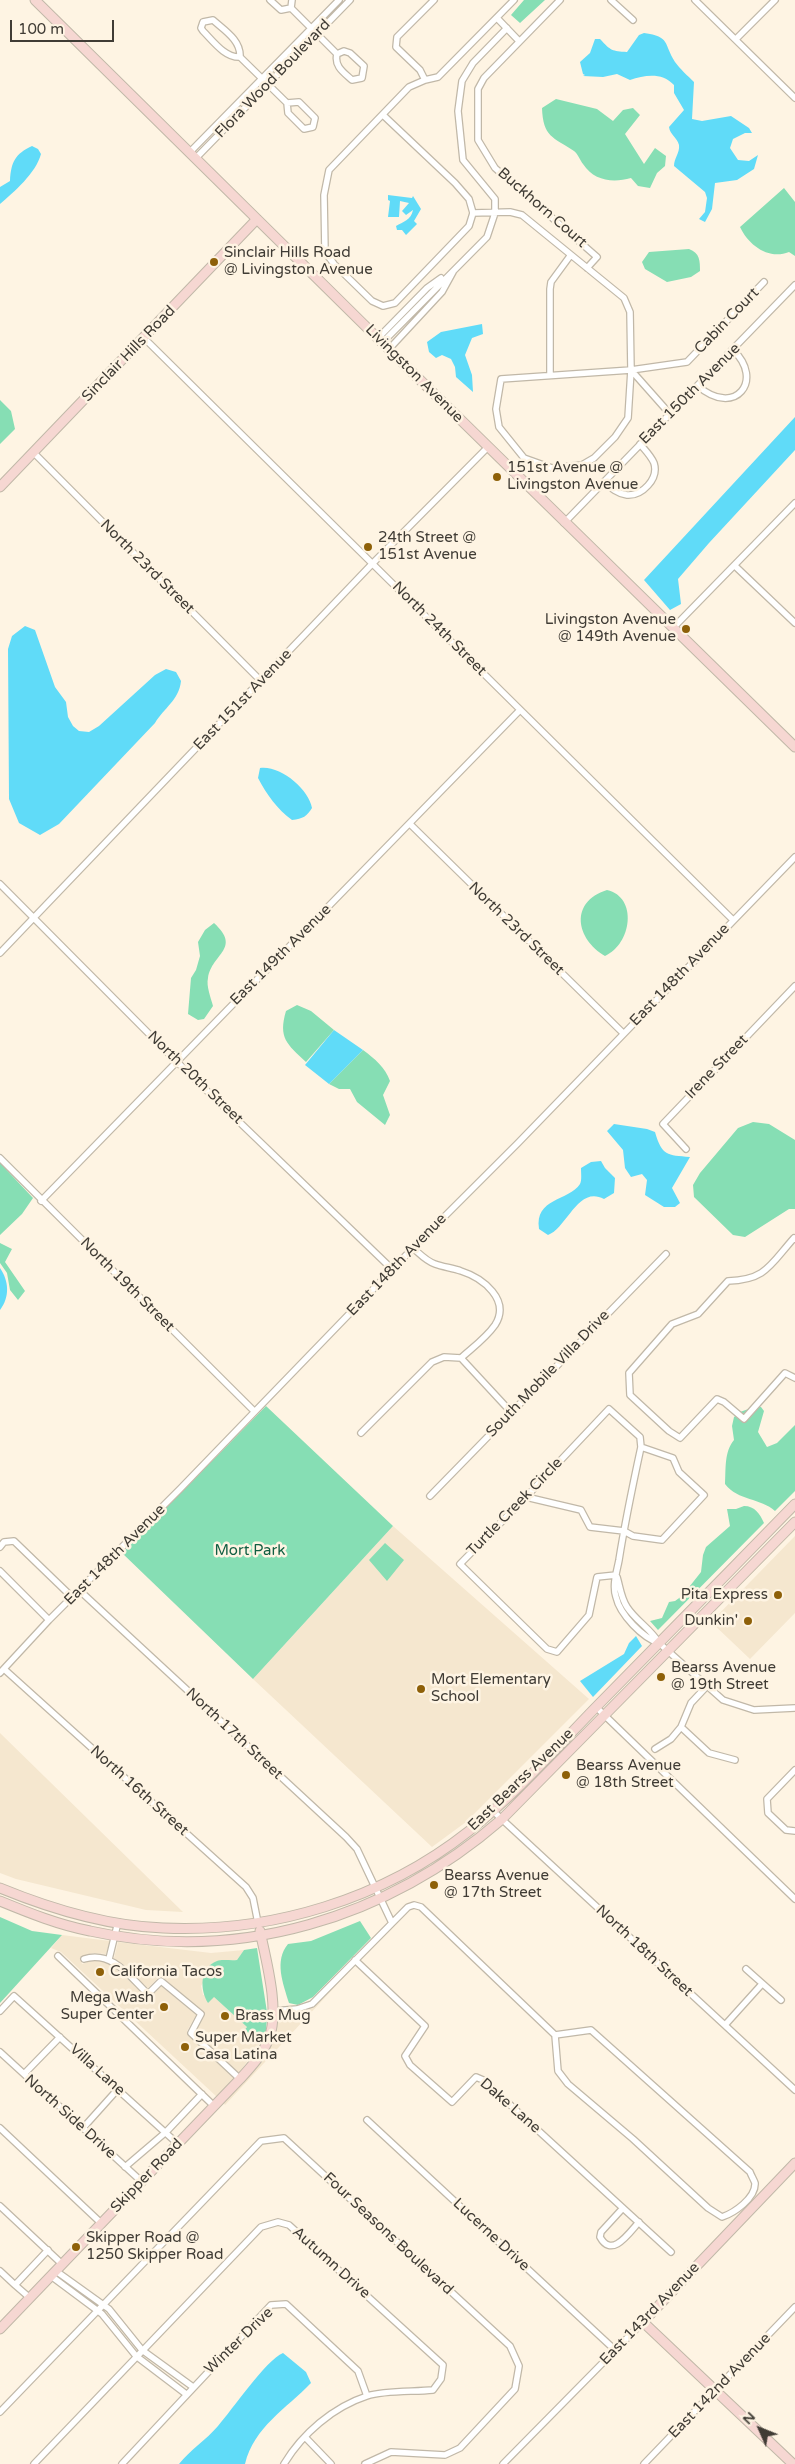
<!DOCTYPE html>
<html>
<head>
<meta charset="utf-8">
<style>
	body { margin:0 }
	#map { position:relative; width:795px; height:2464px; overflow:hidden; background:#fef4e3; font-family:"Varela Round",sans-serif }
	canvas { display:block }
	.north { position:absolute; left:735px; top:2404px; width:50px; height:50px; -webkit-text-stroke:4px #fef4e3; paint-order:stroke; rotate:314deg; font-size:14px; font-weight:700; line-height:20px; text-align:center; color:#403c35 }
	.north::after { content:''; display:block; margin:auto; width:18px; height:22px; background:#403c35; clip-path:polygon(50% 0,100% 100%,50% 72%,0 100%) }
	.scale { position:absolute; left:10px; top:20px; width:104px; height:22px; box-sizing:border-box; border:2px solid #403c35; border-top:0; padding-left:6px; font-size:15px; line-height:18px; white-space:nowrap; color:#403c35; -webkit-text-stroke:4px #fef4e3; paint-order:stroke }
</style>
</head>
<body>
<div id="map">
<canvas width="795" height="2464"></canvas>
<div class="north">N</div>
<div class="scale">100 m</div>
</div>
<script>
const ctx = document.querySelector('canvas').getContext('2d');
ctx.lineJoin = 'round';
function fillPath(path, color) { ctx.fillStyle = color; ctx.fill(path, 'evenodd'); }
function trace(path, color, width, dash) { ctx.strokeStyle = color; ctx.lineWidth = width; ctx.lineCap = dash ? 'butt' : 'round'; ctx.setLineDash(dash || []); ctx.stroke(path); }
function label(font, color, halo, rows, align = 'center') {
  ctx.font = font + ' "Varela Round",sans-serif'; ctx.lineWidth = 5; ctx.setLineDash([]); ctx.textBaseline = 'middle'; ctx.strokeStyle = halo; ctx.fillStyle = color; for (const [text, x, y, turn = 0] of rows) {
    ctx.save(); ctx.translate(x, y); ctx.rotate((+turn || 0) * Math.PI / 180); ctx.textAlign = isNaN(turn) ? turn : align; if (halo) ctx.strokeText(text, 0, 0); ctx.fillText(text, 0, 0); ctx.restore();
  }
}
fillPath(new Path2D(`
	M393 1526 589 1699 466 1822 432 1847 253 1679Z
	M795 1536V1613L750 1659 711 1622Z
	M0 1733 183 1912 146 1910 16 1879 0 1873Z
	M62 1935 110 1941 106 1954 93 1953 80 1957 82 1964 93 1960 108 1962 146 1996H151L161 1986 196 2015 187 2031 188 2035 234 2079 217 2097 61 1952 51 1948Z
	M118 1942 211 1953 244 1950 237 1960 217 1961 201 1986 203 1995 214 1997 247 2027 243 2032 266 2035 239 2073 195 2032 204 2017 203 2011 163 1978H158L148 1988 114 1958Z
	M345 1976 225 2105 223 2102 245 2080 277 2015 298 2013 313 2008Z`), '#f5e7cf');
fillPath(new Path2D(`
	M524 0H545L520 23 511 15Z
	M556 99 597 109 613 121 623 110 633 108 640 115 625 134 644 164 655 148 666 156 665 166 657 173 650 188 638 186 631 178C613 183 594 181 583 164 580 160 578 154 574 151 553 137 543 137 542 108Z
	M784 188 795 202V256L789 252C769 260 749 246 740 227Z
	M689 249C700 253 700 261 700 271L691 277 667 282 645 269 642 262 649 252Z
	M0 400 11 411 15 429 0 444Z
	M607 890C638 897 632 944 605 956 576 939 569 902 607 890Z
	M214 923C242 949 212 953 208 978 206 986 211 998 213 1006L204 1019 198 1020 188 1014 191 978 196 970 200 956 198 942 205 930Z
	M297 1005 311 1011 334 1030 306 1062C287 1044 278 1038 286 1011Z
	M363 1050C375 1059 385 1067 390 1081L383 1095 390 1115 385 1125 357 1102 350 1089H339L329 1084Z
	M753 1122 769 1124 795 1140V1209H789L745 1237 733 1235 694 1197 693 1185 700 1173 738 1128Z
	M0 1163 33 1198 22 1214 0 1235Z
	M0 1243 12 1249 5 1262 25 1291 18 1300 10 1290 7 1273 0 1263Z
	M266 1406 393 1526 253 1679 122 1553Z
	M754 1407H761L764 1411 758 1432 767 1447 777 1443 795 1425V1491L775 1511C761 1498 738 1501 725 1484 726 1469 724 1452 734 1440L732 1426 734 1417 740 1412Z
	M744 1506C755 1506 760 1514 764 1523L658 1630 650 1621 662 1618 669 1602 675 1601 682 1596 701 1572 703 1555 706 1547 730 1526 727 1509H736Z
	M385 1543 404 1560 387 1581 369 1560Z
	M0 1917 32 1931 62 1935 0 2003Z
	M360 1921 371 1938 313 1997 298 2005 289 2003C283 1983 274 1961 288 1944L311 1941Z
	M257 1948 267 2012 266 2035 243 2032 247 2027 214 1997 208 2003C200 1990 199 1968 217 1961 222 1959 231 1961 237 1960L244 1950Z`), '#86deb4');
fillPath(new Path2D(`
	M644 33C671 37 663 43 675 62 680 69 688 76 694 82L692 119 702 121 731 116 749 128 752 133H745L733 139 730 148 738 160 749 161 758 155 754 169 737 180 715 183 712 209 705 222 699 219 705 212 707 198 705 192 674 166C674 158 680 153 679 145 677 137 670 135 669 127L684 110 674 93V85C662 72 645 75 630 80L617 74 603 77 583 76 585 75 583 74 580 62 590 53 595 39H600C611 51 612 51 627 52L639 35Z
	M32 146 38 149 41 154C36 173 14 192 0 204V187L10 181C11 162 15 154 32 146Z
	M388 195 412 198 413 196 421 209 414 221 417 224 406 235 402 230H397L396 226C403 222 411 220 413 210L406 215 402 211 409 203 400 201 399 217H388L390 201 388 200Z
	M482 324 483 334 472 338 465 355 472 375 473 392 456 377 455 367 451 359 442 355 436 358 429 352 427 342 441 332Z
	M795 417V450L709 543 678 579 681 604 670 610 644 580Z
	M25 626 35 630 55 687 66 702 68 717 73 726 79 731 89 732 99 726 155 675 166 669 176 672 181 681C179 700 164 708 155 723L59 824 40 835 19 823 9 799 8 649 12 636Z
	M260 768C280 765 309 789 312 808 307 816 303 819 292 820 277 809 267 795 258 778Z
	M334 1030 363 1050 329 1084 305 1065Z
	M614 1124 647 1129 655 1132C662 1156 667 1155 690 1157L672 1188 680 1203 675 1207H664L645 1195 647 1180 642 1174 631 1177 625 1168 623 1150 607 1131Z
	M601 1161 605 1168 615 1178 614 1193 604 1199C578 1185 567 1228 548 1235L539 1229C534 1198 569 1201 580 1184 582 1180 581 1174 581 1168L591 1162Z
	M0 1268C9 1281 10 1297 0 1310Z
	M636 1636 642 1646 593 1697 580 1681 624 1654 629 1643Z
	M283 2353 306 2372 311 2383C286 2409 254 2427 245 2464H179C190 2450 206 2440 218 2426 232 2410 266 2360 283 2353Z`), '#60dbf8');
const street = new Path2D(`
	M270 0 281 10 291 8
	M514 0 438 77 425 80 409 87 329 170 324 195 325 252 334 264 372 301 383 306 395 303 469 226 473 213 510 212 522 215 624 298 630 312 631 370 670 414
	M560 0 484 78 478 89V140L495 168 597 257 587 268
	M611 0 633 20
	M695 0 795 98
	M291 8 337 54C334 66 343 72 352 80L362 78 364 66 350 53 344 51 337 54
	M291 8 292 0
	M497 18 519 41
	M736 39 775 0
	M240 57C241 40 224 30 213 20L203 22 201 28 203 31C213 41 225 58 240 57L287 103 288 113 304 129 313 127 315 118 299 102 287 103
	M425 80 420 70 396 47 397 37 434 0
	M383 115 455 183 469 199 473 213
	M190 152 339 0
	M196 158 350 0
	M379 337 427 288 441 278
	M144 338 733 920
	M383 342 487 237 495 213V199L463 160 458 111 462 81 473 63 507 28
	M390 348 442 292 453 272
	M631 370 628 418 615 437 594 458 582 465 552 468 524 458 499 427 496 409 501 379 631 370 687 362 764 282
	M550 375V289L551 282 570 256
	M698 386C735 418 765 380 733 350
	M33 452 261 681
	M604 482C611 488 618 494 627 495 642 496 659 479 654 463 651 456 645 450 640 444
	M564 523 795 285
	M735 566 795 623
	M673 628 795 503
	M410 824 623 1033
	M0 884 176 1061 392 1269
	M0 953 372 564 487 448
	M686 1149 663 1124 795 986
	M0 1158 254 1411
	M41 1201 520 710
	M795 1239 794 1238C770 1265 766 1280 728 1281L698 1314 672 1324 629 1373 630 1395 669 1431 680 1438 717 1399 724 1402 744 1419 785 1373 795 1378
	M461 1358 511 1412
	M361 1433 432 1362 444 1357 461 1358C472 1348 486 1338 495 1325 511 1300 483 1278 461 1271 453 1268 443 1267 435 1264 426 1261 420 1254 413 1248
	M430 1496 666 1254
	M526 1497 581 1510 590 1527 624 1531 633 1536 662 1540 704 1495 679 1472 673 1458 641 1447
	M0 1547 4 1542 14 1541 72 1597
	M0 1571 49 1620
	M616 1575 597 1577 589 1615 557 1652 547 1649 460 1564 526 1497 609 1409 640 1437 641 1447C633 1484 625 1522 619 1560 617 1571 612 1585 616 1597 620 1615 643 1638 659 1643
	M617 1577C620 1587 621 1598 627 1607 636 1621 651 1629 659 1643L723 1700 754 1710 795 1708
	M79 1590 346 1837 357 1849 392 1923
	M4 1669 246 1887 253 1898 258 1923
	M0 1673 49 1620 180 1489 413 1248 518 1143 795 857
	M596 1707 795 1899
	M681 1727 709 1753 735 1760
	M655 1749 671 1739 681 1727 691 1703 706 1687
	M795 1770 767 1799 768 1813 786 1830 795 1831
	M493 1811 795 2090
	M58 1956 214 2106
	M84 1959C112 1950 130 1977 148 1994L161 1981 201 2014 191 2033 240 2079
	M109 1959 118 1922
	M355 1960 425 2026 405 2056 410 2065 452 2102 476 2077 483 2080 671 2252
	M746 1969 781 2000
	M0 2011 14 1996 178 2144
	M274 2011 297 2009 312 2004 408 1907 414 1905 421 1907 555 2035 558 2071 568 2084 633 2139 708 2208 722 2217C734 2213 756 2198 755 2183 754 2180 751 2175 750 2172L591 2030 555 2035
	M725 2025 762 1984
	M0 2052 141 2181
	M24 2074 60 2037
	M367 2120 615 2350
	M0 2128 101 2223
	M83 2128 118 2089
	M125 2167 166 2132 202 2094
	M0 2206 62 2264
	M623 2208 601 2232 600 2237C612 2259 629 2233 639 2222
	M0 2271 15 2285 48 2250
	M56 2271 109 2309 142 2350 193 2387
	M51 2276 102 2314 136 2356 186 2394
	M15 2285 30 2298
	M0 2412 261 2141 284 2138 510 2346 519 2366 515 2389 460 2448 445 2455 391 2452 365 2464
	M305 2437 331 2464
	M34 2464 261 2227 278 2222 289 2225 443 2365 441 2379 433 2390C414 2392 385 2390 367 2396 333 2407 302 2434 284 2464
	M122 2464 271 2305 286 2304 358 2371 367 2396
	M503 2464 643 2322
	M644 2464 795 2307`);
const secondary = new Path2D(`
	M35 0C288 250 540 499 795 747
	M0 487 257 219
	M0 1888C51 1909 107 1926 163 1928 272 1933 383 1899 469 1831 516 1794 557 1747 599 1704 665 1637 730 1571 795 1504
	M0 1901C29 1913 59 1925 90 1931 239 1964 388 1918 502 1819L795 1522
	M0 2329 240 2079C251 2067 263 2054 269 2038 280 2010 266 1960 260 1931
	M793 2464 643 2322 795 2163`);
trace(street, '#c1b8a8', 8);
trace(secondary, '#c1b8a8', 11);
trace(street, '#fff', 5.5);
trace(secondary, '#f6d7d2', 9);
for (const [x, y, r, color] of [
	[214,262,5,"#8e6008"],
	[497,477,5,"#8e6008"],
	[368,547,5,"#8e6008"],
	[686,629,5,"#8e6008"],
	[778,1595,5,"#8e6008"],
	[748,1621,5,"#8e6008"],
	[661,1677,5,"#8e6008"],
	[421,1689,5,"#8e6008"],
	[566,1775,5,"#8e6008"],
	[434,1885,5,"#8e6008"],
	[100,1972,5,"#8e6008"],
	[164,2007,5,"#8e6008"],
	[225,2016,5,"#8e6008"],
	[185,2047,5,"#8e6008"],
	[76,2247,5,"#8e6008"]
]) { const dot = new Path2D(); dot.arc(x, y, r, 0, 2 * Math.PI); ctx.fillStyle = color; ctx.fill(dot); trace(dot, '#fef4e3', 2); }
label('15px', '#403c35', '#fef4e3', [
	["Flora Wood Boulevard",273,79,-46],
	["Buckhorn Court",542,208,41],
	["Cabin Court",727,321,-46],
	["Sinclair Hills Road",129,354,-46],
	["Livingston Avenue",414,374,45],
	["East 150th Avenue",690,394,-45],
	["North 23rd Street",147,567,45],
	["North 24th Street",439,629,45],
	["East 151st Avenue",243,700,-46],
	["North 23rd Street",516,929,44],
	["East 149th Avenue",281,955,-45],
	["East 148th Avenue",680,975,-46],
	["Irene Street",717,1067,-46],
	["North 20th Street",195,1078,44],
	["East 148th Avenue",397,1265,-46],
	["North 19th Street",127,1285,45],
	["South Mobile Villa Drive",548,1374,-46],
	["Turtle Creek Circle",515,1507,-46],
	["East 148th Avenue",115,1555,-45],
	["North 17th Street",234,1734,43],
	["East Bearss Avenue",521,1780,-44],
	["North 16th Street",139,1791,42],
	["North 18th Street",644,1951,43],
	["Villa Lane",97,2070,42],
	["Dake Lane",510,2106,41],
	["North Side Drive",70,2117,42],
	["Skipper Road",147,2176,-46],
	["Four Seasons Boulevard",388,2234,43],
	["Lucerne Drive",491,2235,43],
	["Autumn Drive",331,2263,42],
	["East 143rd Avenue",650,2314,-46],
	["Winter Drive",239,2341,-44],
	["East 142nd Avenue",720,2386,-46]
]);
label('15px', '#403c35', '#fef4e3', [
	["Sinclair Hills Road",224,253],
	["@ Livingston Avenue",224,270],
	["151st Avenue @",507,468],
	["Livingston Avenue",507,485],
	["24th Street @",378,538],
	["151st Avenue",378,555],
	["Livingston Avenue",676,620,"right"],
	["@ 149th Avenue",676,637,"right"],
	["Pita Express",768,1595,"right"],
	["Dunkin'",738,1621,"right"],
	["Bearss Avenue",671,1668],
	["@ 19th Street",671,1685],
	["Mort Elementary",431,1680],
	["School",431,1697],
	["Bearss Avenue",576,1766],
	["@ 18th Street",576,1783],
	["Bearss Avenue",444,1876],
	["@ 17th Street",444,1893],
	["California Tacos",110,1972],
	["Mega Wash",154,1998,"right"],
	["Super Center",154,2015,"right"],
	["Brass Mug",235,2016],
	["Super Market",195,2038],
	["Casa Latina",195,2055],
	["Skipper Road @",86,2238],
	["1250 Skipper Road",86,2255]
], 'left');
label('15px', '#105e41', '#fef4e3', [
	["Mort Park",250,1551]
]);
</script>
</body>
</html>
